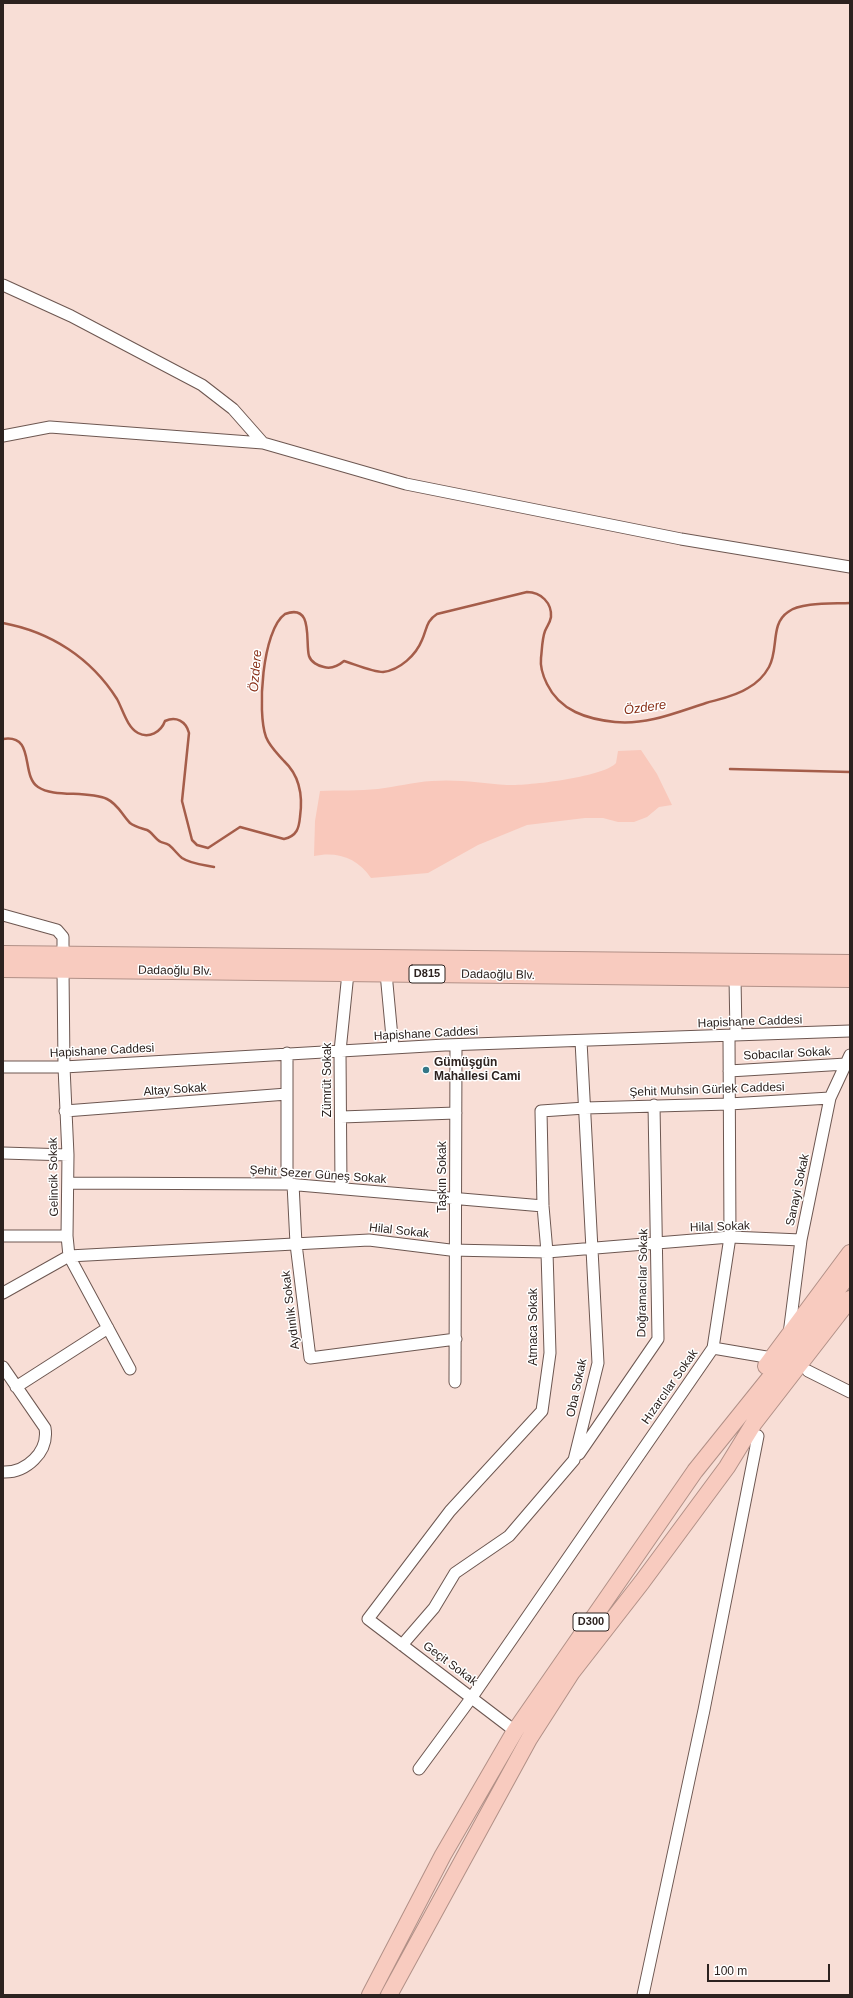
<!DOCTYPE html>
<html>
<head>
<meta charset="utf-8">
<style>
	body { margin:0 }
	#map { position:relative; width:853px; height:1998px; overflow:hidden; background:#f8ded6; font-family:Helvetica,sans-serif }
	canvas { display:block }
	.frame { position:absolute; inset:0; border:4px solid #2c221f; pointer-events:none }
	.scale { position:absolute; left:707px; top:1964px; width:123px; height:18px; box-sizing:border-box; border:2px solid #2c221f; border-top:0; padding-left:5px; font-size:12px; line-height:14px; white-space:nowrap; color:#2c221f; -webkit-text-stroke:3px #fff; paint-order:stroke }
</style>
</head>
<body>
<div id="map">
<canvas width="853" height="1998"></canvas>
<div class="frame"></div>
<div class="scale">100 m</div>
</div>
<script>
const ctx = document.querySelector('canvas').getContext('2d');
ctx.lineJoin = 'round';
function fillPath(path, color) { ctx.fillStyle = color; ctx.fill(path, 'evenodd'); }
function trace(path, color, width, dash) { ctx.strokeStyle = color; ctx.lineWidth = width; ctx.lineCap = dash ? 'butt' : 'round'; ctx.setLineDash(dash || []); ctx.stroke(path); }
function label(font, color, halo, rows, align = 'center') {
  ctx.font = font + ' Helvetica,sans-serif'; ctx.lineWidth = 3; ctx.setLineDash([]); ctx.textBaseline = 'middle'; ctx.strokeStyle = halo; ctx.fillStyle = color; for (const [text, x, y, turn = 0] of rows) {
    ctx.save(); ctx.translate(x, y); ctx.rotate((+turn || 0) * Math.PI / 180); ctx.textAlign = isNaN(turn) ? turn : align; if (halo) ctx.strokeText(text, 0, 0); ctx.fillText(text, 0, 0); ctx.restore();
  }
}
fillPath(new Path2D(`
	M641 750 657 774 672 805 659 807 647 817 634 822H618L603 818H585L527 825 478 845 428 873 371 878C358 858 337 851 314 856L315 821 320 791C339 790 359 791 378 789 396 787 413 782 432 781 458 779 482 783 507 785 527 786 604 777 616 763L618 751Z`), '#f9c8bb');
trace(new Path2D(`
	M3 623C51 632 91 658 117 699 123 710 127 727 138 733 149 739 161 732 165 721 176 716 186 721 189 733L182 801 192 840 197 845 208 848 240 827 284 839C297 836 299 828 300 817 303 796 300 776 284 761 277 753 270 747 266 737 257 713 262 630 285 614 314 603 305 642 309 656 311 662 318 666 324 667 331 669 338 666 344 661 354 664 373 672 383 672 400 670 416 655 422 640 427 629 426 621 437 614L527 592C541 592 552 603 551 617 550 623 547 626 545 631 542 639 542 650 541 658 540 667 543 676 547 684 560 711 587 719 615 722 647 725 675 713 706 703 720 699 736 696 748 688 757 683 764 676 769 667 779 649 770 624 788 612 801 602 833 604 850 603
	M3 739C36 734 20 775 38 787 54 798 87 790 107 799 118 804 122 815 130 823 135 827 141 828 147 830 152 832 155 839 161 842 163 843 166 843 169 845 174 849 177 854 182 858 191 864 204 865 214 867
	M730 769 850 772`), '#a55d4a', 2.5);
const minor = new Path2D(`
	M3 285 71 316 202 385 233 409 263 443
	M3 436 50 427 263 443 406 484 681 539 850 567
	M3 915 57 930 63 937V954
	M63 970 64 1067 68 1155 67 1236 69 1256 130 1369
	M386 973 393 1048
	M735 978 736 1035
	M287 1053V1184
	M3 1067H64L445 1045 850 1031
	M729 1071 846 1064
	M65 1111 287 1094
	M341 1117 456 1113
	M3 1153 68 1155
	M68 1183 287 1184 543 1206
	M293 1184 296 1244 310 1358 456 1339
	M341 1188 340 1051 348 973
	M3 1236H67
	M3 1293 69 1256 369 1240 450 1250 547 1252 730 1237 801 1240
	M789 1334 801 1240 830 1098 850 1055
	M713 1348 772 1358
	M3 1367 45 1428C49 1452 26 1473 3 1472
	M808 1371 850 1392
	M455 1382 456 1045
	M16 1387 108 1328
	M579 1454 658 1339 654 1105
	M402 1645 434 1608 455 1573 509 1536 574 1460 598 1363 581 1041
	M515 1731 368 1619 450 1511 542 1411 550 1353 547 1252 543 1206 541 1111 585 1108 729 1104 830 1098
	M419 1769 472 1697 713 1348 730 1237 729 1037
	M643 1995 704 1710 758 1436`);
const highway = new Path2D(`
	M3 954 850 963
	M3 969 850 979
	M766 1366 850 1253
	M370 1995 443 1855 515 1731 695 1471 785 1359 850 1273
	M389 1995 529 1739 572 1672 642 1582 727 1467 754 1423 850 1299`);
trace(minor, '#6d5751', 13);
trace(highway, '#b19087', 18);
trace(minor, '#fff', 11);
trace(highway, '#f8cbbf', 16);
for (const [x, y, r, color] of [
	[426,1070,4,"#347787"]
]) { const dot = new Path2D(); dot.arc(x, y, r, 0, 2 * Math.PI); ctx.fillStyle = color; ctx.fill(dot); trace(dot, '#fff', 1.5); }
for (const [x, y, w] of [
	[427,974,36],
	[591,1622,36]
]) { const box = new Path2D(); box.roundRect(x - w / 2, y - 9, w, 18, 3); ctx.fillStyle = '#fff'; ctx.fill(box); trace(box, '#2c221f', 1); }
label('bold 11px', '#2c221f', null, [
	["D815",427,974],
	["D300",591,1622]
]);
label('12px', '#2c221f', '#fff', [
	["Dadaoğlu Blv.",175,971,1],
	["Dadaoğlu Blv.",498,975,1],
	["Hapishane Caddesi",750,1022,-2],
	["Hapishane Caddesi",426,1034,-3],
	["Hapishane Caddesi",102,1051,-3],
	["Sobacılar Sokak",787,1054,-3],
	["Zümrüt Sokak",328,1080,-90],
	["Altay Sokak",175,1090,-4],
	["Şehit Muhsin Gürlek Caddesi",707,1090,-2],
	["Şehit Sezer Güneş Sokak",318,1175,4],
	["Gelincik Sokak",54,1177,-91],
	["Taşkın Sokak",443,1177,-90],
	["Sanayi Sokak",798,1190,-78],
	["Hilal Sokak",720,1227,-2],
	["Hilal Sokak",399,1231,6],
	["Doğramacılar Sokak",643,1283,-89],
	["Aydınlık Sokak",291,1310,-97],
	["Atmaca Sokak",534,1327,-90],
	["Hızarcılar Sokak",670,1387,-55],
	["Oba Sokak",577,1388,-78],
	["Geçit Sokak",450,1664,37]
]);
label('bold 12px', '#2c221f', '#fff', [
	["Gümüşgün",434,1063],
	["Mahallesi Cami",434,1077]
], 'left');
label('italic 13px', '#882f17', '#fff', [
	["Özdere",256,671,-85],
	["Özdere",645,708,-8]
]);
</script>
</body>
</html>
